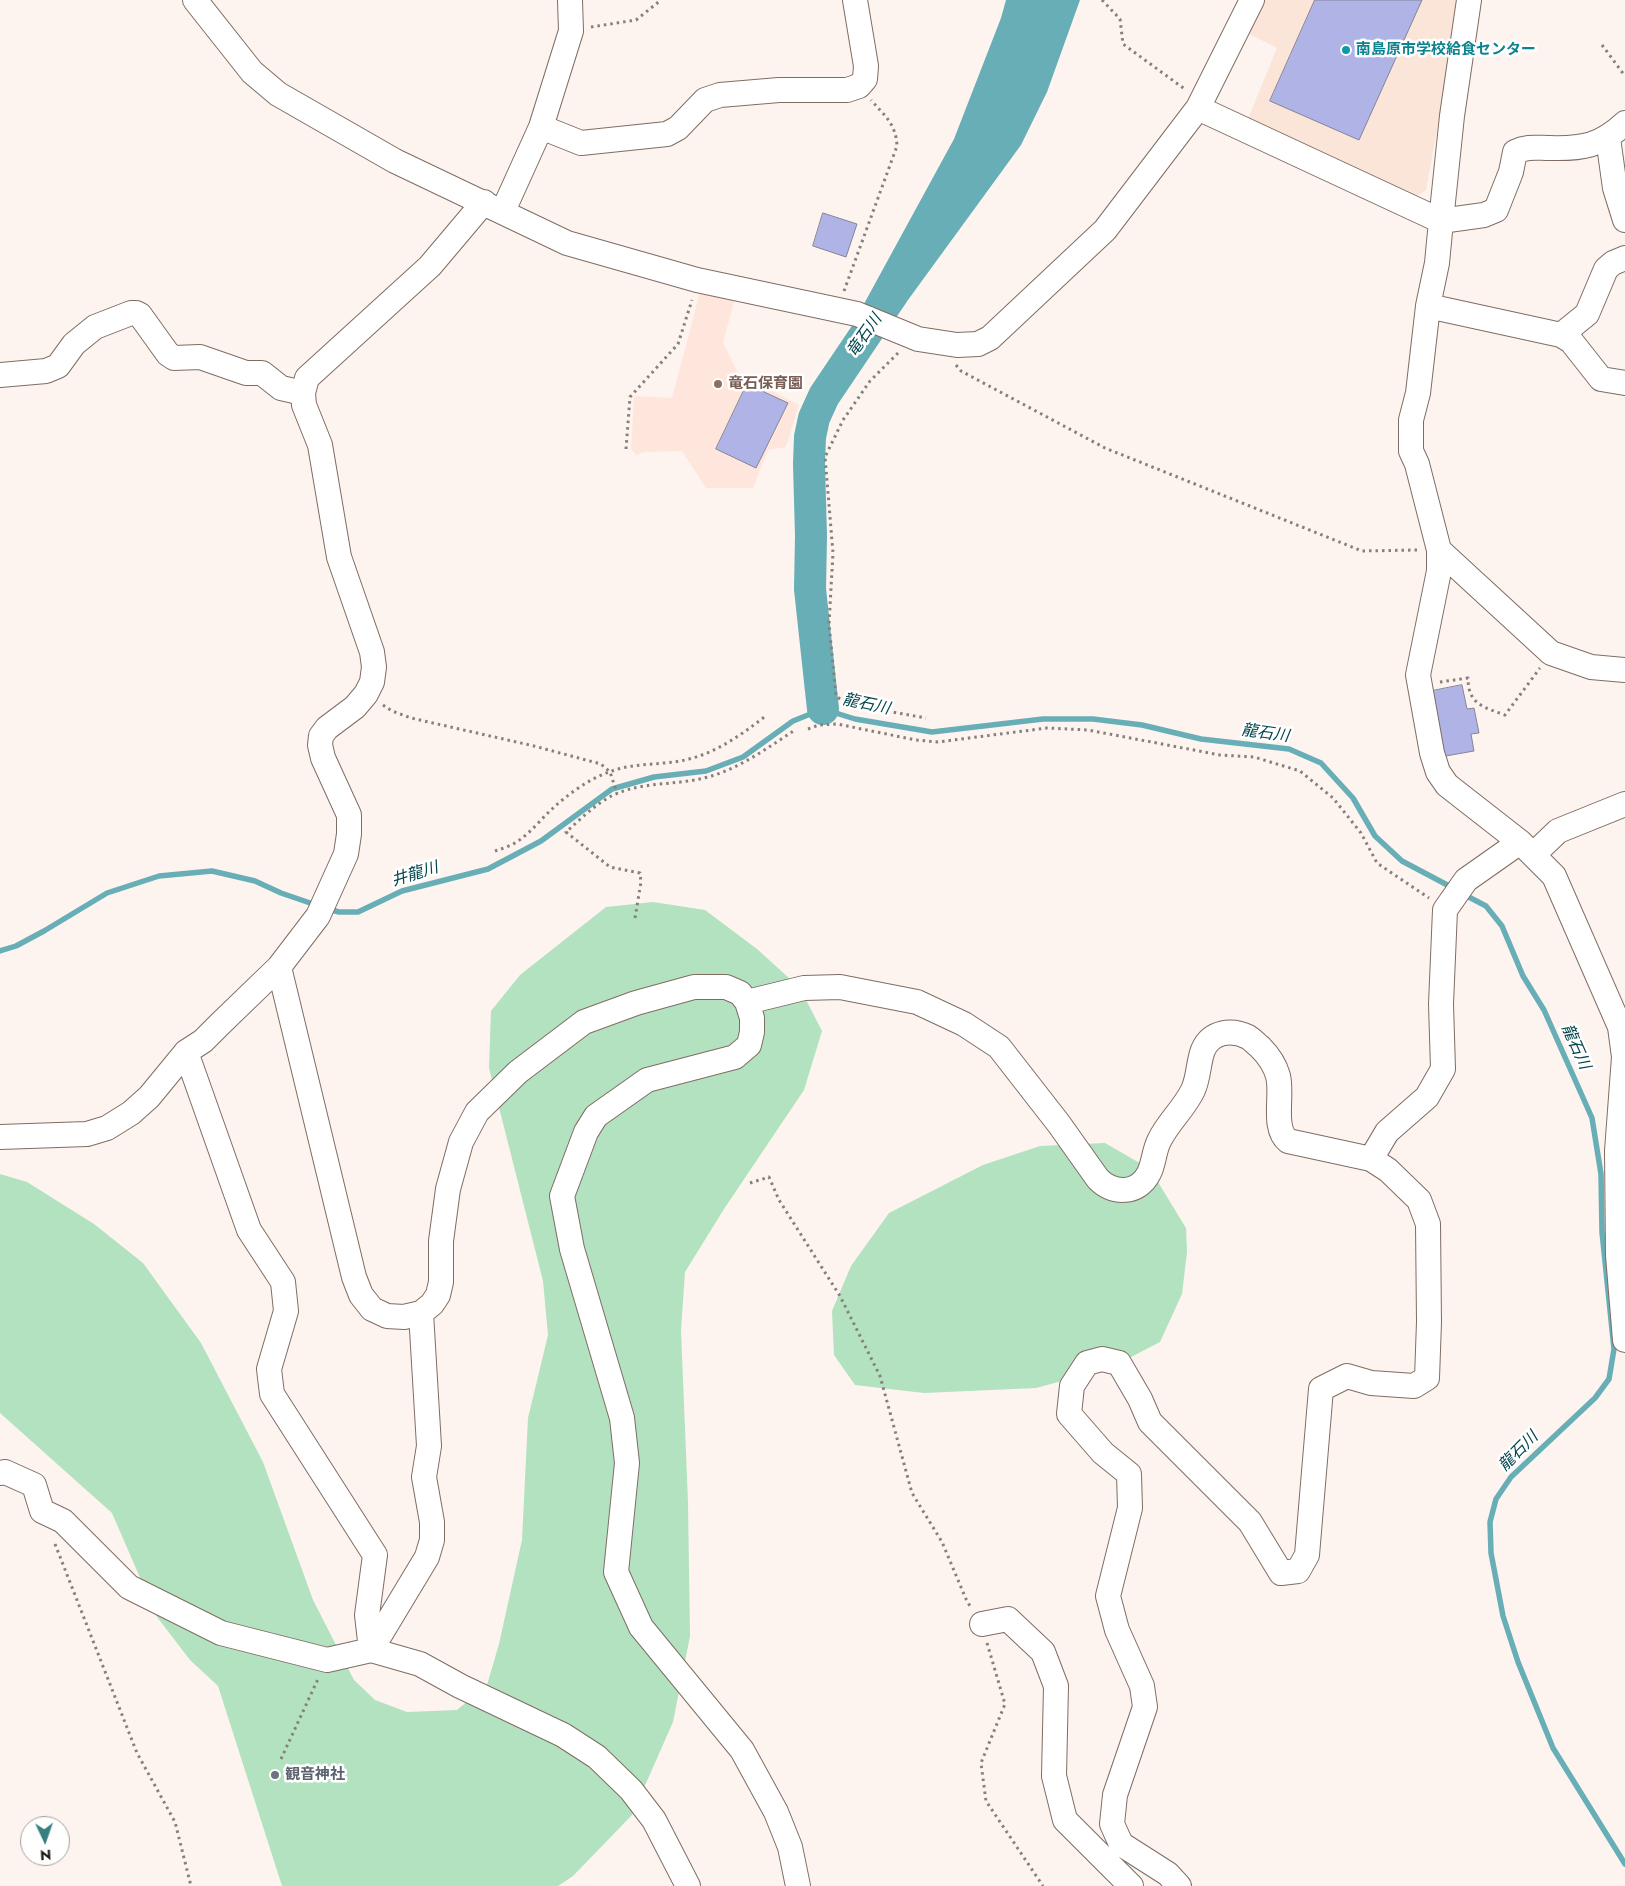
<!DOCTYPE html>
<html>
<head>
<meta charset="utf-8">
<style>
	body { margin:0 }
	#map { position:relative; width:1625px; height:1886px; overflow:hidden; background:#fdf4ef; font-family:Jost,sans-serif }
	canvas { display:block }
	.north { position:absolute; left:20px; top:1816px; width:50px; height:50px; box-sizing:border-box; background:#fff; border:1px solid #a4a19f; border-radius:50%; rotate:177deg; font-size:14px; font-weight:700; line-height:20px; text-align:center; color:#1b1410 }
	.north::after { content:''; display:block; margin:auto; width:18px; height:22px; background:#367f81; clip-path:polygon(50% 0,100% 100%,50% 72%,0 100%) }
</style>
</head>
<body>
<div id="map">
<canvas width="1625" height="1886"></canvas>
<div class="north">N</div>
</div>
<script>
const ctx = document.querySelector('canvas').getContext('2d');
ctx.lineJoin = 'round';
function fillPath(path, color) { ctx.fillStyle = color; ctx.fill(path, 'evenodd'); }
function trace(path, color, width, dash) { ctx.strokeStyle = color; ctx.lineWidth = width; ctx.lineCap = dash ? 'butt' : 'round'; ctx.setLineDash(dash || []); ctx.stroke(path); }
function label(font, color, halo, rows, align = 'center') {
  ctx.font = font + ' Jost,"Noto Sans JP",sans-serif'; ctx.lineWidth = 5; ctx.setLineDash([]); ctx.textBaseline = 'middle'; ctx.strokeStyle = halo; ctx.fillStyle = color; for (const [text, x, y, turn = 0] of rows) {
    ctx.save(); ctx.translate(x, y); ctx.rotate((+turn || 0) * Math.PI / 180); ctx.textAlign = isNaN(turn) ? turn : align; if (halo) ctx.strokeText(text, 0, 0); ctx.fillText(text, 0, 0); ctx.restore();
  }
}
fillPath(new Path2D(`
	M1261 0H1459L1458 16 1426 190 1416 197 1248 119 1277 48 1245 32Z`), '#fbe4d8');
fillPath(new Path2D(`
	M700 292 735 299 723 342 738 373 799 405 786 447 768 450 753 488H706L682 451 644 452 636 455 631 449 634 396 672 398Z`), '#fee6dc');
fillPath(new Path2D(`
	M653 902 705 910 757 949 800 988 822 1031 804 1090 724 1209 685 1272 681 1330 688 1503 690 1636 673 1722 632 1815 573 1876 558 1886H282L218 1686 190 1660 157 1617 112 1513 0 1413V1174L27 1182 94 1224 143 1263 201 1343 263 1462 313 1600 354 1680 375 1700 407 1712 457 1710 487 1685 499 1644 522 1540 528 1418 548 1335 543 1281 489 1068 491 1011 520 975 606 907Z
	M1105 1143 1150 1169 1186 1228 1187 1252 1182 1294 1160 1342 1110 1368 1036 1388 924 1393 855 1385 834 1355 832 1311 851 1266 889 1213 983 1165 1040 1146Z`), '#b2e2c0');
fillPath(new Path2D(`
	M1006 0H1080L1047 92 1021 145 889 326 859 313 954 139 1001 18Z`), '#68aeb6');
trace(new Path2D(`
	M1463 894 1486 906 1502 926 1523 976 1544 1010 1592 1118 1601 1174 1602 1232 1614 1349 1609 1379 1595 1398 1511 1477 1496 1499 1490 1522 1491 1553 1503 1616 1518 1662 1553 1748 1625 1864
	M328 909 339 912H358L402 891 488 869 541 841 612 789 654 777 706 771 743 757 793 721 823 709 855 719 932 732 1043 719H1093L1142 725 1201 739 1289 749 1321 763 1353 798 1375 836 1402 861 1453 888
	M0 951 16 946 44 931 107 893 159 876 212 871 255 881 281 893 316 905`), '#68aeb6', 5.5);
trace(new Path2D(`
	M823 709 810 589 811 536 809 464 810 437 814 418 824 396 892 295`), '#68aeb6', 32);
const building = new Path2D(`
	M1315 0H1422L1359 140 1270 101Z
	M823 213 857 224 846 257 813 246Z
	M747 384 788 403 756 468 716 449Z
	M1462 685 1467 709 1474 708 1479 733 1471 734 1474 751 1440 757 1427 692Z`);
fillPath(building, '#b0b3e5');
trace(building, '#848597', 1);
const minor = new Path2D(`
	M195 0 252 72 278 94 395 161 567 243 697 280 857 314 918 339 957 345 978 344 990 338 1105 230 1198 108 1252 0
	M1469 0 1452 116 1441 221 1484 215 1496 210 1511 172 1515 152C1527 146 1537 148 1549 148 1583 149 1600 146 1625 123
	M1198 108 1441 221 1437 263 1428 306 1418 393 1411 420V451L1417 464 1439 550V571L1418 675 1432 753 1438 772 1447 785 1520 842 1554 876 1620 1027 1624 1057 1617 1151 1618 1255 1625 1340
	M541 127 581 143 667 134 678 128 705 100 720 95 779 90H847L859 86 865 79 866 66 855 0
	M1608 138 1615 188 1625 220
	M503 211 541 127 571 31 570 0
	M1428 306 1561 335 1571 341 1601 379 1625 383
	M1561 335 1587 314 1606 269 1613 263 1625 258
	M0 375 46 371 58 366 74 344 95 327 131 313H136L140 315 168 354 174 358 200 357 246 373H262L281 388 303 393
	M1439 550 1551 653 1591 667 1625 670
	M1533 855 1558 831 1625 804
	M279 967 354 1277 361 1295 372 1309 387 1316 404 1317 421 1313 432 1304 438 1295 441 1282V1241L448 1189 461 1142 477 1112 518 1072 584 1022 636 1003 694 987H726L740 993 747 1002 752 1018V1032L749 1045 735 1057 647 1080 596 1116 586 1132 562 1196 572 1249 622 1418 627 1463 616 1572 641 1627 742 1750 776 1812 790 1847 798 1886
	M747 1002 804 988 840 987 917 1002 964 1024 999 1047 1059 1124 1098 1179C1113 1194 1138 1195 1149 1173 1154 1163 1154 1151 1159 1141 1168 1122 1184 1109 1193 1090 1199 1077 1198 1063 1203 1050 1211 1031 1232 1029 1248 1037 1253 1040 1256 1044 1260 1047 1268 1055 1275 1065 1278 1076 1283 1095 1272 1128 1288 1141L1371 1159
	M186 1052 249 1230 283 1282 286 1311 269 1369 272 1394 375 1555 367 1615 371 1650
	M0 1137 87 1134 107 1128 131 1113 149 1097 186 1052 203 1041 220 1024 279 967 318 916 346 854 349 834V815L323 758 320 745 321 736 327 728 355 707 366 694 372 682 374 667 372 652 339 557 320 445 304 405 303 393 307 378 430 266 484 202
	M0 1473 5 1472 34 1485 42 1511 63 1521 129 1587 221 1633 327 1660 371 1650 420 1664 460 1686 563 1735 597 1757 631 1790 654 1820 688 1886
	M982 1624 1008 1619 1043 1652 1056 1686 1054 1776 1065 1820 1131 1886
	M371 1650 427 1557 432 1540V1522L424 1477 429 1446 421 1313
	M1179 1886 1168 1874 1121 1844 1112 1824 1115 1795 1145 1707 1142 1686 1117 1630 1108 1596 1130 1508 1129 1474 1103 1453 1069 1414 1072 1386 1087 1363 1102 1359 1119 1363 1140 1399 1150 1422 1250 1522 1281 1573 1298 1571 1307 1555 1321 1389 1347 1376 1371 1383 1414 1386 1427 1378 1429 1322 1428 1224 1419 1200 1388 1170 1371 1159 1387 1132 1427 1097 1443 1069 1441 1004 1445 910 1466 880 1520 842`);
trace(minor, '#7f6d63', 26);
trace(new Path2D(`
	M1102 0 1120 19 1123 44 1186 90
	M591 27 636 20 661 0
	M1602 45 1625 76
	M844 291 897 146C896 124 885 116 871 100
	M898 353 870 381 843 420 825 457 833 553 829 624 836 696 847 704 926 718
	M956 365 961 371 1105 448 1362 551 1417 550
	M626 449 630 397 678 344 692 300
	M1440 682 1468 678C1468 704 1483 707 1505 715L1540 668
	M383 705 392 711 411 718 534 746 601 764 610 772 617 793
	M808 729 819 725 837 724 916 740 938 742 1047 728 1088 730 1220 755 1254 757 1300 771 1333 798 1361 833 1377 863 1429 898
	M495 851C504 848 514 845 522 838 533 830 542 818 552 809 568 794 589 779 609 772 632 763 657 765 680 761 714 755 741 735 767 715
	M635 918 641 882 640 873 610 867 566 832C582 818 598 801 618 793 645 782 676 785 704 778 738 770 767 748 795 730
	M750 1183 769 1177 779 1200 840 1296 880 1376 912 1493 942 1542 966 1599 971 1608
	M55 1544 137 1753 175 1822 191 1886
	M987 1643 1005 1704 981 1763 986 1801 1043 1886
	M281 1759 318 1679`), '#877f7a', 3, [2.5, 4]);
trace(minor, '#fff', 24);
for (const [x, y, r, color] of [
	[1346,50,5,"#0f9aa8"],
	[718,384,5,"#8d6e63"],
	[275,1775,5,"#6b7280"]
]) { const dot = new Path2D(); dot.arc(x, y, r, 0, 2 * Math.PI); ctx.fillStyle = color; ctx.fill(dot); trace(dot, '#fff', 2); }
label('bold 15px', '#0d838f', '#fff', [
	["南島原市学校給食センター",1356,50]
], 'left');
label('bold 15px', '#785e54', '#fff', [
	["竜石保育園",728,384]
], 'left');
label('bold 15px', '#5b616d', '#fff', [
	["観音神社",285,1775]
], 'left');
label('italic 16px', '#02464c', '#fff', [
	["竜石川",865,336,-55],
	["龍石川",866,705,12],
	["龍石川",1265,734,8],
	["井龍川",415,875,-17],
	["龍石川",1575,1047,66],
	["龍石川",1519,1452,-45]
]);
</script>
</body>
</html>
